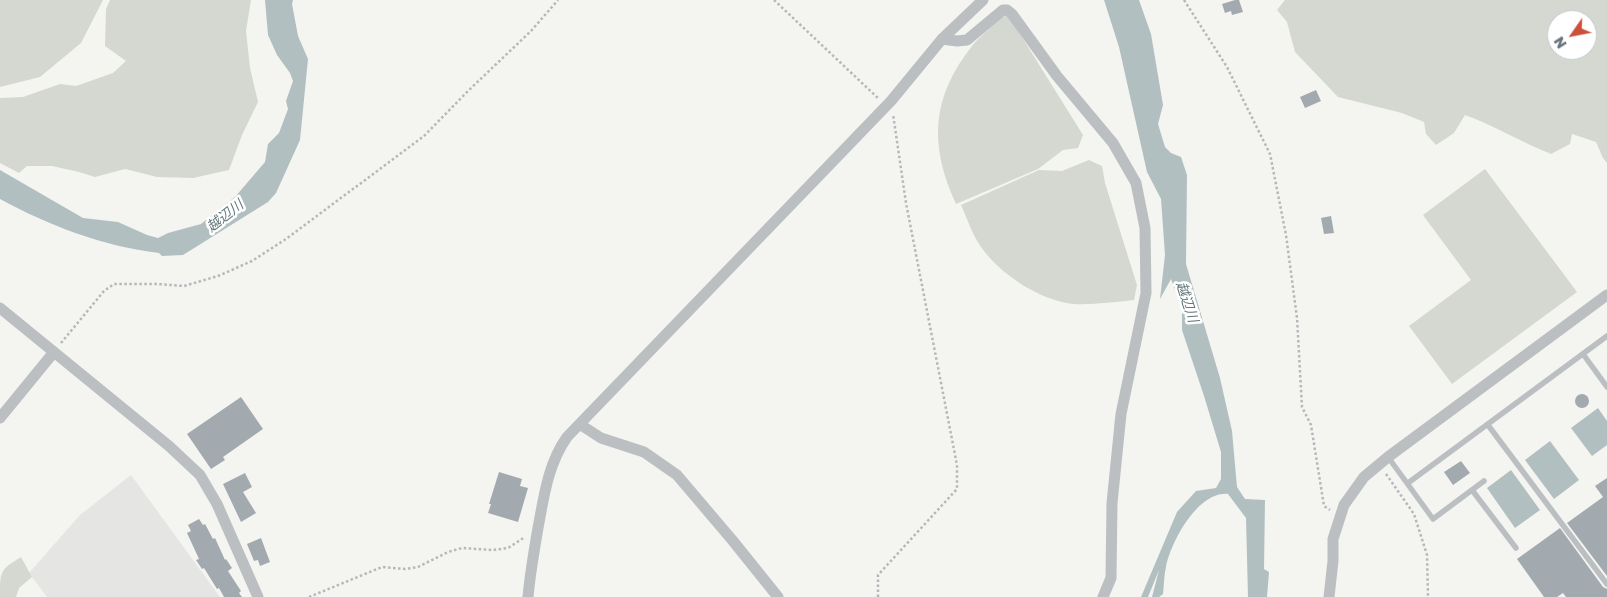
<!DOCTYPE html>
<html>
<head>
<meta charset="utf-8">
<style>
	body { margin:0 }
	#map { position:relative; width:1607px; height:597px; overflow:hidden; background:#f4f4f1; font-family:"Golos Text",sans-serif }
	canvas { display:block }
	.north { position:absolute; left:1547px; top:10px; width:50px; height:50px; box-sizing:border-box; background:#fff; border:1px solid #c2c8cb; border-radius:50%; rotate:237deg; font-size:14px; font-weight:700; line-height:20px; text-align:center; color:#67757e }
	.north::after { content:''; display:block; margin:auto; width:18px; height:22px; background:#cb513a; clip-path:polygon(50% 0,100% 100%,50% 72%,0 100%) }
</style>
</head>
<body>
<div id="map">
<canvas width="1607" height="597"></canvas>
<div class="north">N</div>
</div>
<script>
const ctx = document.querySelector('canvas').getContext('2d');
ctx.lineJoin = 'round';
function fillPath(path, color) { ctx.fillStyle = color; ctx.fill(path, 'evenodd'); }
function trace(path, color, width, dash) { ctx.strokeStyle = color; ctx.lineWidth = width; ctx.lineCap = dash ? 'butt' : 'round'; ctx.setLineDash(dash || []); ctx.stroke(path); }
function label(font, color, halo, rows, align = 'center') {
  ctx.font = font + ' "Golos Text","Noto Sans JP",sans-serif'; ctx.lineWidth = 5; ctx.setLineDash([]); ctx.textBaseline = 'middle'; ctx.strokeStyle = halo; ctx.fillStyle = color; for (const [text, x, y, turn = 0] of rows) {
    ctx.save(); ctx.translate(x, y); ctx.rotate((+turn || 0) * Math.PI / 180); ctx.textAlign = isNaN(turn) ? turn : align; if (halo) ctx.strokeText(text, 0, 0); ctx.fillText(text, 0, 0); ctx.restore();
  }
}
fillPath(new Path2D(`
	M131 475 220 597H47L29 573 80 515Z`), '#e5e5e4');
fillPath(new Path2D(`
	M0 0H103L81 43 40 77 0 87Z
	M110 0H251L246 31 250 68 258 102 242 135 229 170 193 178 157 177 125 169 95 177 79 172 52 166H27L19 173 0 163V98L23 97 60 84 76 86 113 73 126 61 105 46 106 9Z
	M1285 0H1607V163L1603 158 1596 142 1572 134 1570 144 1551 154C1521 142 1495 126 1465 115L1454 133 1436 145 1426 134 1424 122 1402 113 1338 97 1295 52 1287 22 1277 10ZM1557 20H1587V50H1557Z
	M1005 16 1010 18 1083 135 1078 148 1063 150 1038 169 956 204C929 145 931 98 972 46 980 36 991 28 1000 19Z
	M1089 160 1102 166 1105 183 1137 285 1134 300C1113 302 1093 305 1073 304 1039 300 1000 274 981 247 972 234 967 218 961 205L1039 170 1062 171Z
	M1485 169 1577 292 1452 384 1409 326 1471 280 1423 215Z
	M21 557 32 577 19 588 16 597H0C0 571 0 570 21 557Z`), '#d4d8d1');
fillPath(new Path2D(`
	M265 0H293L292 4 298 36 308 59 300 140 276 193 268 202 183 255 162 256 159 253C102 246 50 226 0 199V170L83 218 118 222 147 235 158 238 168 233 201 224 235 197 265 162 268 144 279 133 288 109 286 101 293 81 290 73 277 55 268 35Z
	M1104 0H1139L1151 34 1163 105 1158 124 1165 147 1171 153 1181 157 1187 175 1186 264 1220 378 1232 431 1237 487 1245 499 1265 500 1264 569 1269 572 1267 597H1248L1246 518 1228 494C1198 491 1171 542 1166 567 1164 575 1164 585 1163 594L1159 597H1152L1159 570 1148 597H1141L1177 512 1196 491 1216 488 1221 479V452L1204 396 1182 330V309L1171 279 1160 299 1165 255 1161 199 1147 172 1119 47Z
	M1598 408 1607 421V445L1592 456 1571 428Z
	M1550 441 1579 480 1554 499 1525 460Z
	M1511 470 1540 510 1515 528 1487 488Z`), '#b2bfc1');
fillPath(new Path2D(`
	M1235 0H1239L1243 12 1232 15 1231 11 1225 13 1222 4Z
	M1316 90 1321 101 1305 108 1300 97Z
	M1331 216 1334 233 1324 234 1321 218Z
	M1575 401a7 7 0 1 1 14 0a7 7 0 1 1-14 0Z
	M241 397 263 429 223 457 225 460 211 469 187 434Z
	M1461 461 1470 473 1453 485 1444 472Z
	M499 472 522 479 520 486 528 488 518 522 488 513 491 504H489Z
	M245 473 252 487 243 492 256 513 241 522 223 484Z
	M1607 478V576L1567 523 1603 497 1595 486Z
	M199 519 203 525 205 524 213 539 215 538 225 560 226 559 232 568 228 571 241 591 239 593 242 597H224L219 588 217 589 204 568 202 569 196 560 199 559 187 533 191 531 188 525Z
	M1560 528 1603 587 1607 589V597H1566L1563 593 1557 597H1544L1517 559Z
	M261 538 270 562 260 566 258 560 254 561 247 544Z`), '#a3aaaf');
trace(new Path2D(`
	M774 0 879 99
	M1184 0 1227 67 1270 154 1286 235 1297 318 1302 407 1311 425 1324 506 1330 510
	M61 343 104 291 114 284H157L184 286 218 276 252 261 286 239 424 136 468 91 531 31 558 0
	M1386 474 1414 514 1427 555 1428 597
	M309 597 382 567 405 569 418 567 448 552 462 548 493 550 508 548 525 537
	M878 597V575L957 489V465L906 203 893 114`), '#b5b8ba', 2.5, [2.5, 2.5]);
trace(new Path2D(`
	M1583 354 1607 387
	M1488 425 1607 584
	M1388 457 1433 519 1484 481
	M1408 483 1607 336
	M1472 490 1516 548`), '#bbbfc2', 5.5);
trace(new Path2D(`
	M942 39 957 41 967 40 1003 10H1007L1012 14 1057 76 1113 143 1136 183 1145 228 1146 293 1121 414 1112 503 1111 578 1103 597
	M0 308 169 446 200 475 217 504 258 597
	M0 418 54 352
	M581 425 601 438 644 452 677 475 733 541 778 597
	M528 597C530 574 534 551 538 528 544 496 548 464 567 437L891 101 942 39 983 0
	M1329 597 1333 561V539L1344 505 1364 477 1388 457 1607 295`), '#bbbfc2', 11);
label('italic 14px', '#63777b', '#fff', [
	["越辺川",225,216,-38],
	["越辺川",1187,302,72]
]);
</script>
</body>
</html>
